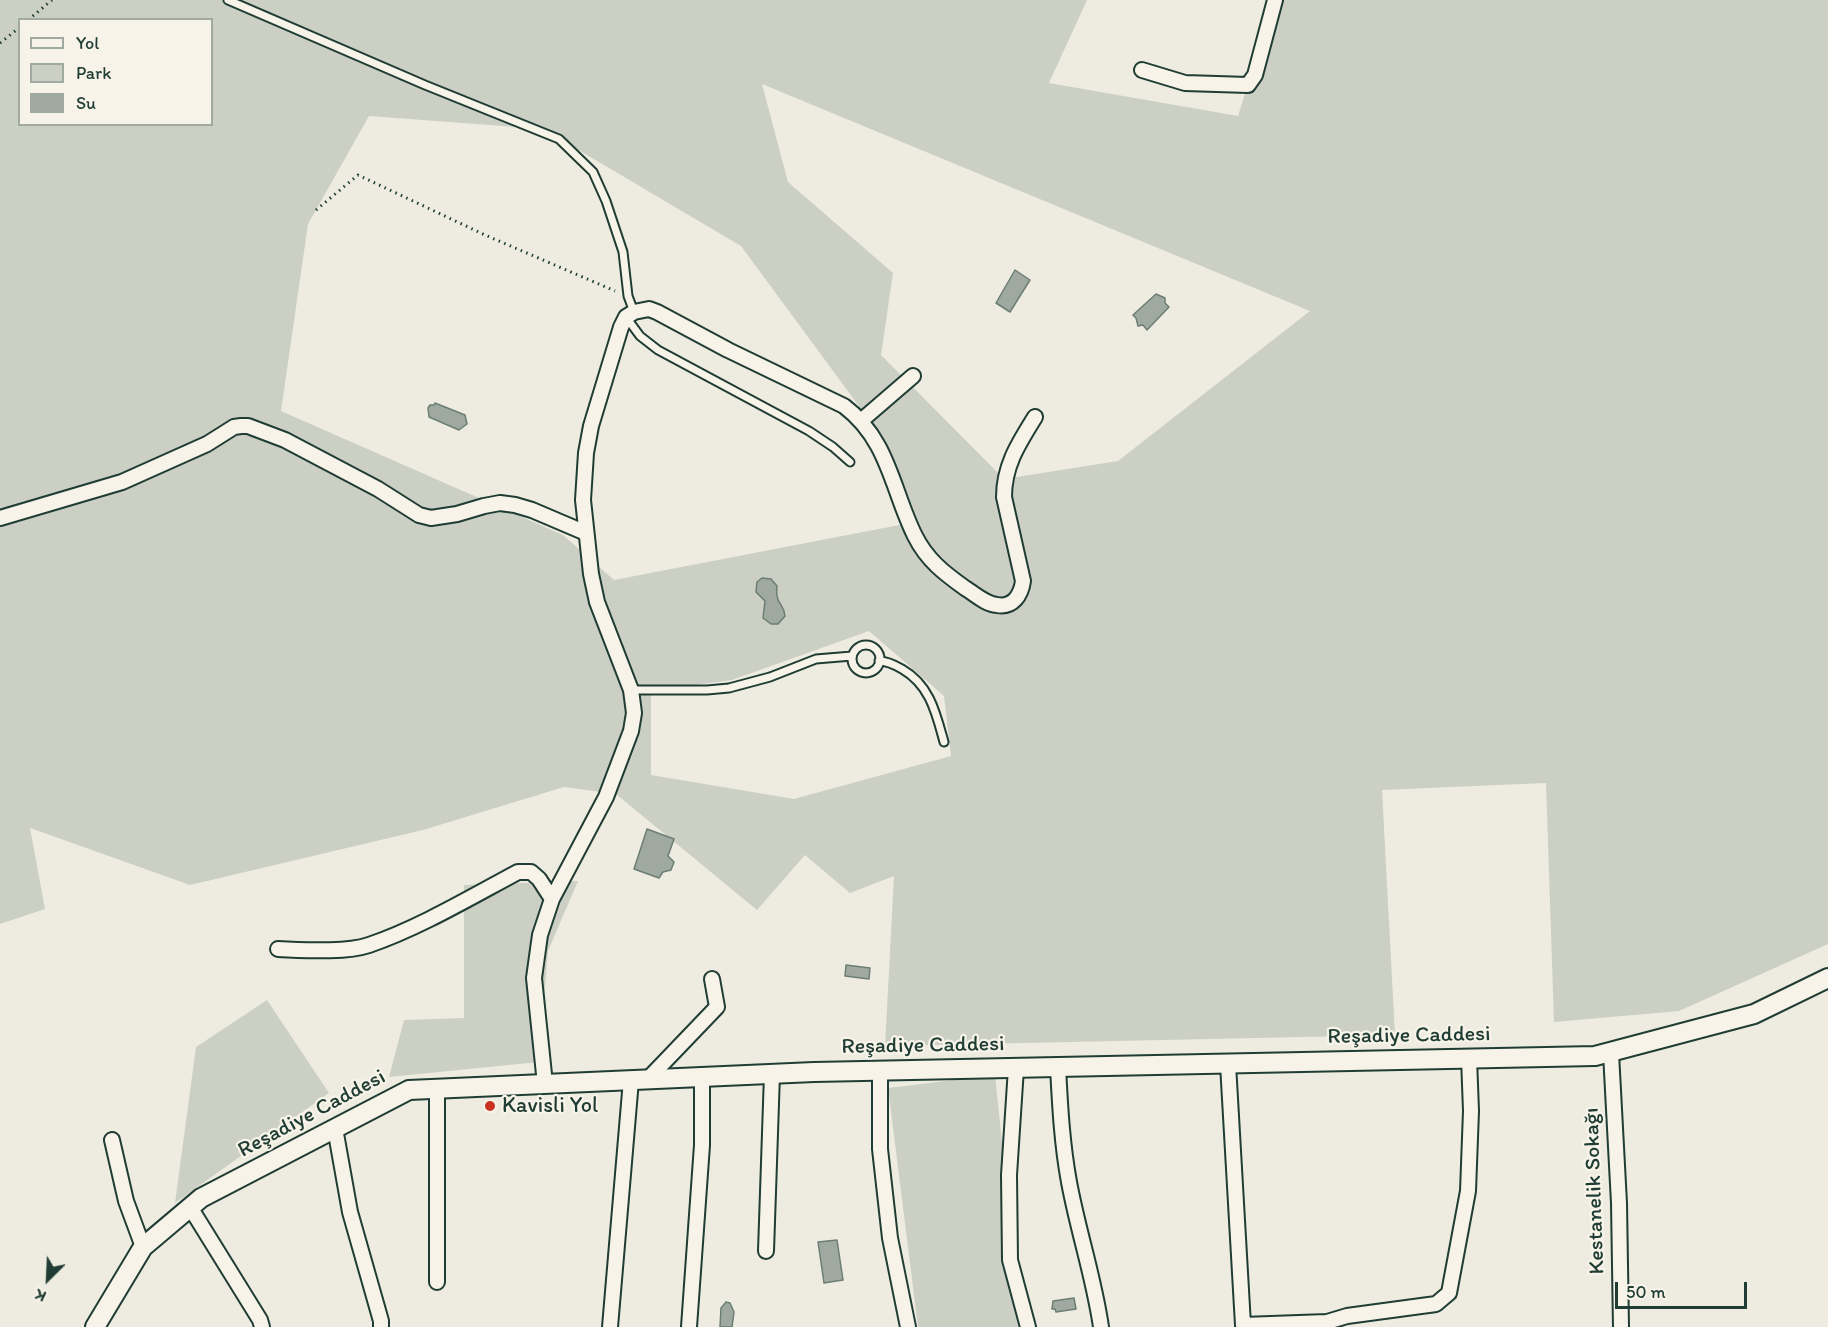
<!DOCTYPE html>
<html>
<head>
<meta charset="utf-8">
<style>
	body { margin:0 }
	#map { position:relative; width:1828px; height:1327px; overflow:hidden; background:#eeece1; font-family:Itim,sans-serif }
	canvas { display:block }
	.legend { position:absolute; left:18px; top:18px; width:195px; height:108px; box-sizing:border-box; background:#f7f3e8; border:2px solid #a1aaa0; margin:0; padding:8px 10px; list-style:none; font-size:18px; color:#1f3d34 }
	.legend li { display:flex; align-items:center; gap:12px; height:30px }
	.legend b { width:30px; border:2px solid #a1aaa0 }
	.north { position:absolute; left:18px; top:1249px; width:60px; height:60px; -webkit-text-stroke:4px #f7f3e8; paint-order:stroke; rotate:204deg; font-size:16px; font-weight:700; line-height:24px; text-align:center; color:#1f3d34 }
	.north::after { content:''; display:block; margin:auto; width:21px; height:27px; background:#1f3d34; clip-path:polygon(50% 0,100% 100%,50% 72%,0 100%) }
	.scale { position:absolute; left:1615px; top:1282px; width:132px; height:27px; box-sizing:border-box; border:3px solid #1f3d34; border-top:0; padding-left:8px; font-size:18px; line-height:21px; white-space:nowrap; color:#1f3d34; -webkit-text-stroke:4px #f7f3e8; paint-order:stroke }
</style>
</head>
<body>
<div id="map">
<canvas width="1828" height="1327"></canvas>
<ul class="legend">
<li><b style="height:8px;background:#f7f3e8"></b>Yol</li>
<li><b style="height:16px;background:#cccfc4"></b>Park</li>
<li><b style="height:16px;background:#9fa99f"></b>Su</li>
</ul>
<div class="north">K</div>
<div class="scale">50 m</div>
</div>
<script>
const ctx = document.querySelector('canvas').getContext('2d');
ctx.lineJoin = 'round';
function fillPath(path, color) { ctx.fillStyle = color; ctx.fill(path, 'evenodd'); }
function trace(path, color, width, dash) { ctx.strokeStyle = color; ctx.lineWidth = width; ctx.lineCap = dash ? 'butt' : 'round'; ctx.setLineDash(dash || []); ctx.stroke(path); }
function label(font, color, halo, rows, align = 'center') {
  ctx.font = font + ' Itim,sans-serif'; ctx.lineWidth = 4.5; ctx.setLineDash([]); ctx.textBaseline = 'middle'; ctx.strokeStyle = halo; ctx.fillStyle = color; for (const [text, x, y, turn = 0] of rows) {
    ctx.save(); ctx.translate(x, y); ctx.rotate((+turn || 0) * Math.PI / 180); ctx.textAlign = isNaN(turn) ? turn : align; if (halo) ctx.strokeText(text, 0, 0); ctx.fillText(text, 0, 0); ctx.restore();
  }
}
fillPath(new Path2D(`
	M0 0H1087L1049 83 1238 116 1274 0H1828V944L1679 1011 1554 1022 1546 783 1382 790 1395 1035 885 1046 894 876 850 893 805 855 757 910 616 794 564 787 423 830 190 885 30 828 45 909 0 924ZM20 20H212V124H20ZM762 84 1310 311 1118 461 1004 479 881 355 893 273 788 182ZM369 116 543 129 741 246 864 413 915 522 614 580 563 535 281 411 308 224ZM869 631 944 696 951 756 794 799 651 775V691L732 680Z
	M578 881 548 951 539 1062 389 1077 404 1020 464 1018V885Z
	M267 1000 329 1093 175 1203 196 1047Z
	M995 1075 1021 1327H918L888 1088Z`), '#cccfc4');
const water = new Path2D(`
	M1015 270 1030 280 1010 312 996 303Z
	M1156 294 1165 298V303L1169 307 1147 330 1143 325 1138 326 1136 318 1133 315Z
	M435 403 465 415 467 424 459 430 429 417 428 408 430 405H434Z
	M762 578 771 579 777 586C775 606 784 602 785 616L778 624H771L763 618 765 601 756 592 757 582Z
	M647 829 674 839 668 856 674 862 671 870 663 872 659 878 634 869Z
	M846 965 870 968 869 979 845 976Z
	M837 1240 843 1280 824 1283 818 1242Z
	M1074 1298 1076 1309 1056 1312 1055 1309H1052L1053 1301Z
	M726 1302 730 1303 734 1312 732 1327H720L721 1308Z`);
fillPath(water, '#9fa99f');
trace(water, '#6c7e74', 1.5);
const service = new Path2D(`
	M228 0 425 85 559 139 593 172 606 201 623 252 628 296 634 312
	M626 317 640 336 658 350 809 431 833 447 850 462
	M852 659a14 14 0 1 1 28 0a14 14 0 1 1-28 0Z
	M879 661C887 661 895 665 902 669 930 685 936 713 944 742
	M631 690H707L729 688 770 677 816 659 852 656`);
const minor = new Path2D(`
	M1142 70 1185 83 1248 85 1255 75 1275 0
	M862 420 913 376
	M0 518 122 482 207 444 234 427 241 426H248L285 440 378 489 419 515 431 518 457 514 484 506 500 503 515 505 532 510 586 533
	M278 949C304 950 345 953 369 945 419 928 471 897 518 872H531L539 879 552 899
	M1611 1053 1619 1203 1621 1327
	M1228 1064 1243 1325 1327 1322
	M1058 1067C1060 1106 1062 1144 1069 1182 1078 1231 1094 1278 1101 1327
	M1016 1068 1009 1175 1010 1260 1028 1327
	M880 1071V1149L890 1238 908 1327
	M647 1080 717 1007 712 979
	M545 1084 534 978 540 935 552 899 606 797 631 731 634 713 631 690 597 602 591 574 583 500 586 453 591 426 621 327 626 317 634 312 649 309 657 312 728 350 844 406C889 440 892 490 915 536 927 560 944 573 965 588 975 594 985 604 997 605 1013 608 1021 595 1023 581L1004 497C1004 465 1019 443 1035 417
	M335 1128 350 1212 381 1321V1327
	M112 1140 126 1201 143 1247
	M190 1207 260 1320 262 1327
	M766 1251 772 1074
	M437 1282V1089
	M610 1327 631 1080
	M689 1327 702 1145V1077
	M1324 1327 1327 1322 1347 1316 1436 1304 1449 1293 1468 1191 1471 1111 1469 1058`);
const tertiary = new Path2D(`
	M95 1327 143 1247 201 1198 409 1090 814 1072 1595 1056 1754 1014 1828 978`);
trace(service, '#1f3d34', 11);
trace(minor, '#1f3d34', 18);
trace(tertiary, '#1f3d34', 22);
trace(new Path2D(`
	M28 20 52 0
	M0 43 20 27
	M316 210 358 175 485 235 615 291`), '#1f3d34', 3, [1.5, 4.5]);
trace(service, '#f7f3e8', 7);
trace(minor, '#f7f3e8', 14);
trace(tertiary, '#f7f3e8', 18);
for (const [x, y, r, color] of [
	[490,1106,6,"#c8321e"]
]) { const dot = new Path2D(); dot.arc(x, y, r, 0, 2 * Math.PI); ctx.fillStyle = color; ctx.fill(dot); trace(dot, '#f7f3e8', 2); }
label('22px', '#1f3d34', '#f7f3e8', [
	["Reşadiye Caddesi",1409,1036,-1],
	["Reşadiye Caddesi",923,1046,-1],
	["Reşadiye Caddesi",312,1114,-28],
	["Kestanelik Sokağı",1595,1191,-92]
]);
label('22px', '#1f3d34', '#f7f3e8', [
	["Kavisli Yol",502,1106]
], 'left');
</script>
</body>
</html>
